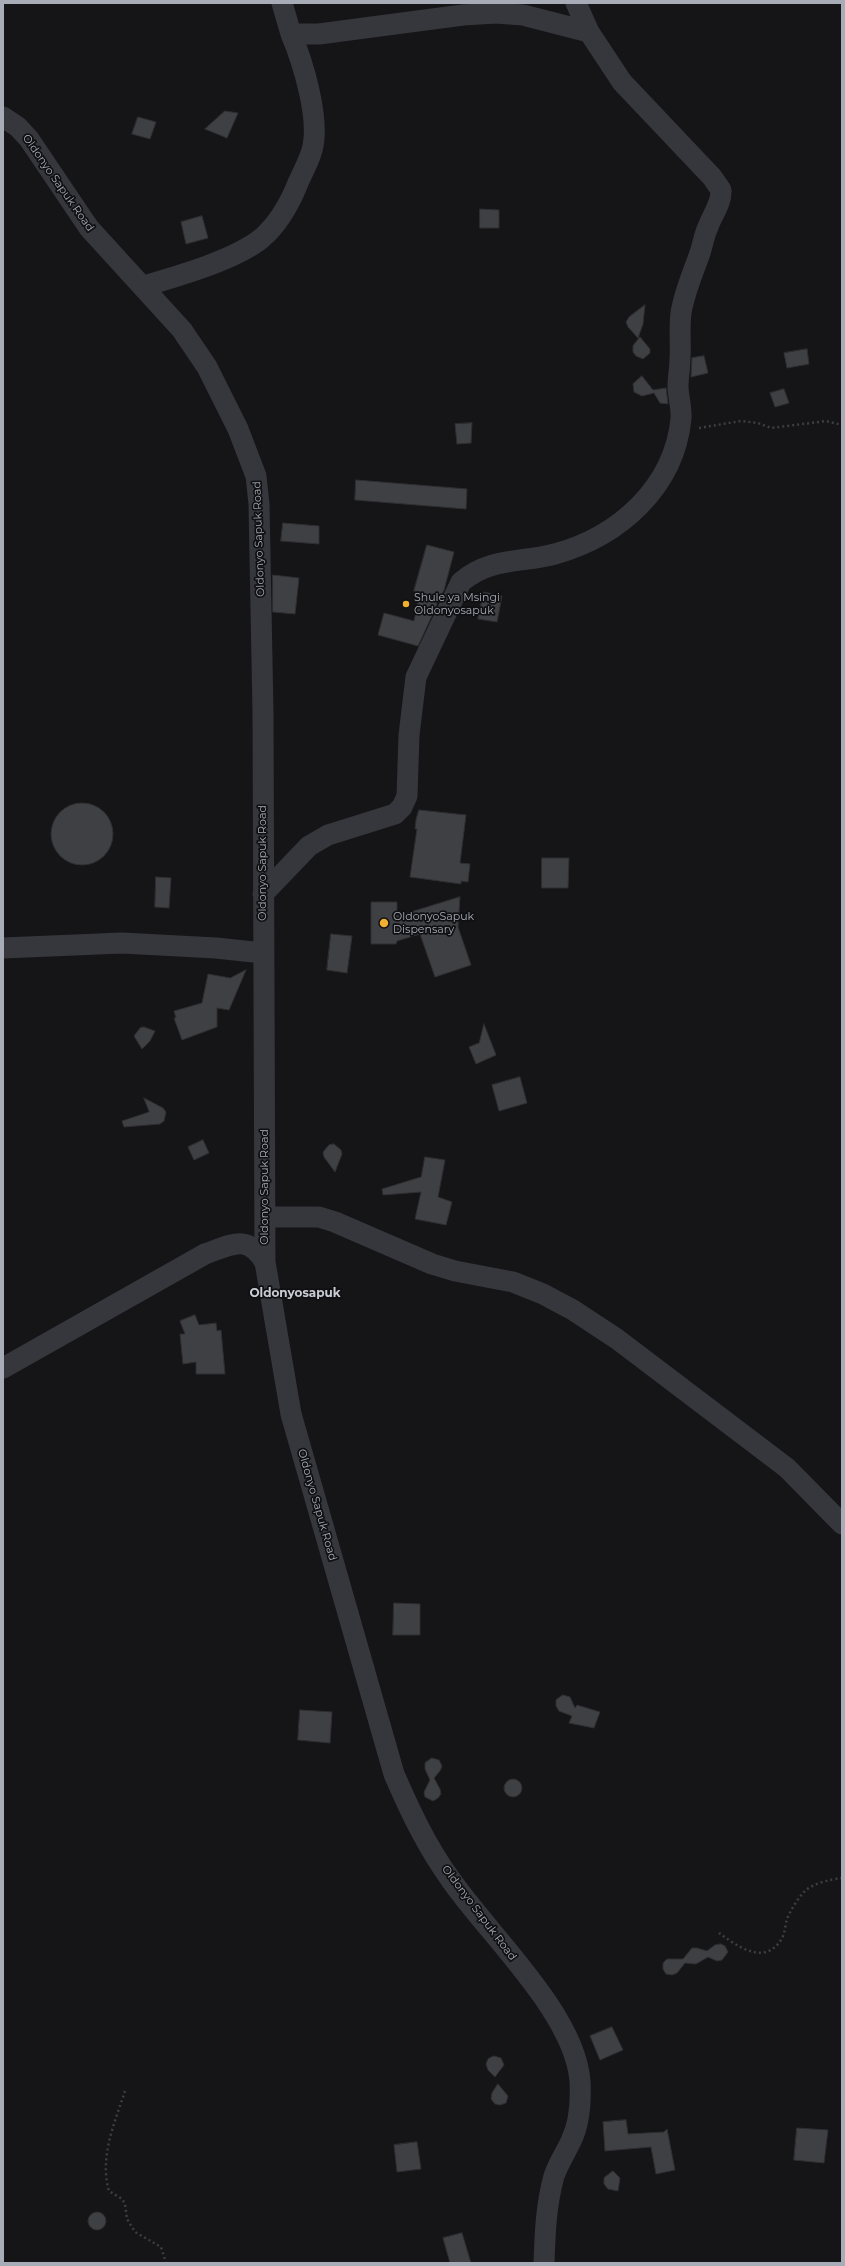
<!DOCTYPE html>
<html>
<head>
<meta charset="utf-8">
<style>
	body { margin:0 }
	#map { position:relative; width:845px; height:2266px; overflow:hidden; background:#151517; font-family:Montserrat,sans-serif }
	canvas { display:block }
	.frame { position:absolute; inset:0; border:4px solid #a7acb7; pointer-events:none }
</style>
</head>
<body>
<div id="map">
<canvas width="845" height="2266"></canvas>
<div class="frame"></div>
</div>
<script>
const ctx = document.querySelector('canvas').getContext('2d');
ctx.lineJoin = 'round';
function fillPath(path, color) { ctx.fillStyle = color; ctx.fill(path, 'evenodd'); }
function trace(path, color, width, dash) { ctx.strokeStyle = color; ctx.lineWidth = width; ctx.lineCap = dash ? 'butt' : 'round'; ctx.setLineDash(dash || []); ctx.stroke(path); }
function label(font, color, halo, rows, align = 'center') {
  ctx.font = font + ' Montserrat,sans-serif'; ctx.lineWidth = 3.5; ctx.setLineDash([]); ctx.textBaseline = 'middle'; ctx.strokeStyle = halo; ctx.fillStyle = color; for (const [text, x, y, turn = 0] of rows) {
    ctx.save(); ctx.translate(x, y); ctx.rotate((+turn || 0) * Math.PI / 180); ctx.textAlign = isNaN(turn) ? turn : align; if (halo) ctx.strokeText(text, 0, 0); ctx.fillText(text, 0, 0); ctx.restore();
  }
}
const building = new Path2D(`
	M225 111 238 113 227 138 205 129Z
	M138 117 156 122 150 139 132 134Z
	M480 209 499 210V228H480Z
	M202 216 208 238 186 244 181 222Z
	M645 305 643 324 638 338 628 327 626 322 629 317Z
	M640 337 650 349V353L643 359 636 356 633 352V346Z
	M807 349 809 364 787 368 784 353Z
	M704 356 708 373 691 377 692 358Z
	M642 376 653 390 666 388 668 404 660 403 654 393 642 396 634 392 633 384Z
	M784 389 789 403 775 407 770 393Z
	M472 423 471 443 457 444 455 424Z
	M356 480 467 489 466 509 355 500Z
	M283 523 319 526V544L281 541Z
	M427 545 454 552 444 590 440 598 438 597 436 607 418 646 378 635 384 613 414 621 420 592 414 591Z
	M273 575 299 578 295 614 273 612Z
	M484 592 502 596 497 622 478 619Z
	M51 834a31 31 0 1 1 62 0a31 31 0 1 1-62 0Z
	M419 810 466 815 460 863 470 864 468 882 461 881V884L410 877 417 829H415L416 820Z
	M542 858H569L568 888H542Z
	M156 877 171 878 169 908 155 907Z
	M460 897 458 927 471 965 435 977 420 934 397 941 396 944H371V902H397V916Z
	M331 934 352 936 347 973 327 970Z
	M246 970 229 1010 217 1008V1027L182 1040 174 1018H176L174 1011 202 1003 208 974 230 978Z
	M484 1024 496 1055 476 1064 469 1047 479 1043Z
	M144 1027 155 1031 150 1041 142 1049 134 1036 140 1028Z
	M520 1077 527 1103 499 1111 492 1085Z
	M144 1098 163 1108 166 1112 164 1121 160 1124 124 1127 122 1121 149 1112Z
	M203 1140 209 1153 194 1160 188 1147Z
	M334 1144 341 1150 342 1154 335 1172 324 1157 323 1152 329 1145Z
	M425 1157 445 1160 438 1197 452 1202 446 1225 415 1219 421 1192 383 1195 382 1189 421 1177Z
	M195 1315 199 1325 216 1323 217 1331 221 1330 225 1374H196V1362L183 1364 180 1334H185L180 1321Z
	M394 1603 420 1604V1635H393Z
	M563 1695 570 1697 575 1708 577 1705 600 1712 594 1728 569 1723 572 1716 559 1711 556 1706V1700Z
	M300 1710 332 1712 330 1743 298 1740Z
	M432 1758 439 1760 442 1766 440 1771 434 1778 440 1789 441 1794 438 1798 433 1801 425 1797 424 1792 430 1780 425 1769V1763Z
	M504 1788a9 9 0 1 1 18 0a9 9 0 1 1-18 0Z
	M721 1944 725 1946 728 1952 722 1960 717 1961 708 1957 696 1964 685 1963 677 1973 672 1975 666 1974 663 1969V1963L667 1959H683L692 1948H697L707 1951 715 1945Z
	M612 2027 623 2050 600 2060 590 2036Z
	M494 2056 501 2058 504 2065 495 2077 488 2070 486 2064 488 2059Z
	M498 2084 508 2096 506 2103 500 2105 495 2104 491 2099 492 2093Z
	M626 2120 628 2134 664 2132 667 2129 675 2170 656 2174 651 2147 605 2151 603 2122Z
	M797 2128 828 2130 824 2163 794 2160Z
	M417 2142 421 2169 397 2172 394 2145Z
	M613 2171 620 2178 618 2191 608 2189 604 2184V2178Z
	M88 2221a9 9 0 1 1 18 0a9 9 0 1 1-18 0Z
	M462 2233 471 2263H450L443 2238Z`);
fillPath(building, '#3f4044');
trace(building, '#2f2f33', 1);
trace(new Path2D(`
	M699 428 741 421 758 423 771 428 826 421 842 425
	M719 1933C737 1946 764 1966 781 1940 785 1934 785 1926 787 1919 790 1911 797 1900 803 1893 810 1884 831 1879 842 1878
	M125 2091C115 2122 99 2157 109 2191L122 2199 125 2204 127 2219 135 2232 161 2247 166 2263`), '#3c3e43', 2.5, [2, 3]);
trace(new Path2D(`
	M282 3 291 34H319L463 15 496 13 523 15 589 32
	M3 117 18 127 29 139 89 228 182 330 207 367 238 429 256 476 259 504 263 713 265 1262 291 1414 394 1774C410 1811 427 1847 451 1880 490 1936 575 2014 580 2081 581 2101 580 2123 571 2141 566 2152 558 2164 554 2176 546 2205 545 2233 544 2263
	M144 286C178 276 235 260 262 238 279 223 290 203 298 183 303 171 311 158 313 146 319 116 303 62 291 34
	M263 894 309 846 328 835 395 814 402 807 407 796 409 735 416 677 461 582C491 557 521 563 555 554 620 536 674 487 681 419 682 408 678 397 678 386 678 377 680 368 680 359 681 343 679 329 681 313 684 293 693 273 700 253 703 244 704 235 708 227 712 215 722 203 721 190L712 177 622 82 589 32 576 3
	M3 948 122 943 216 948 263 953
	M265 1217H319L335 1222 432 1264 455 1271 513 1282 543 1294 573 1310 617 1339 787 1468 842 1524
	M3 1368 205 1254C233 1244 247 1234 265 1262`), '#36373c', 21);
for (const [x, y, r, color] of [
	[406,604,4,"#f3b030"],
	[384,923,5,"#f3b030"]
]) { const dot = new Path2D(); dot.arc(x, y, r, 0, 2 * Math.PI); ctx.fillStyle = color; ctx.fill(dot); trace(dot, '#101012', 1.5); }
label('11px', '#a7acb7', '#101012', [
	["Oldonyo Sapuk Road",58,183,55],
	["Oldonyo Sapuk Road",259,539,-92],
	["Oldonyo Sapuk Road",263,863,-90],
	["Oldonyo Sapuk Road",265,1187,-90],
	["Oldonyo Sapuk Road",317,1505,74],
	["Oldonyo Sapuk Road",479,1913,53]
]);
label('11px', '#a7acb7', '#101012', [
	["Shule ya Msingi",414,598],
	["Oldonyosapuk",414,611],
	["OldonyoSapuk",393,917],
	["Dispensary",393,930]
], 'left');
label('bold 12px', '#c8cbd3', '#101012', [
	["Oldonyosapuk",295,1293]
]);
</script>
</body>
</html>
